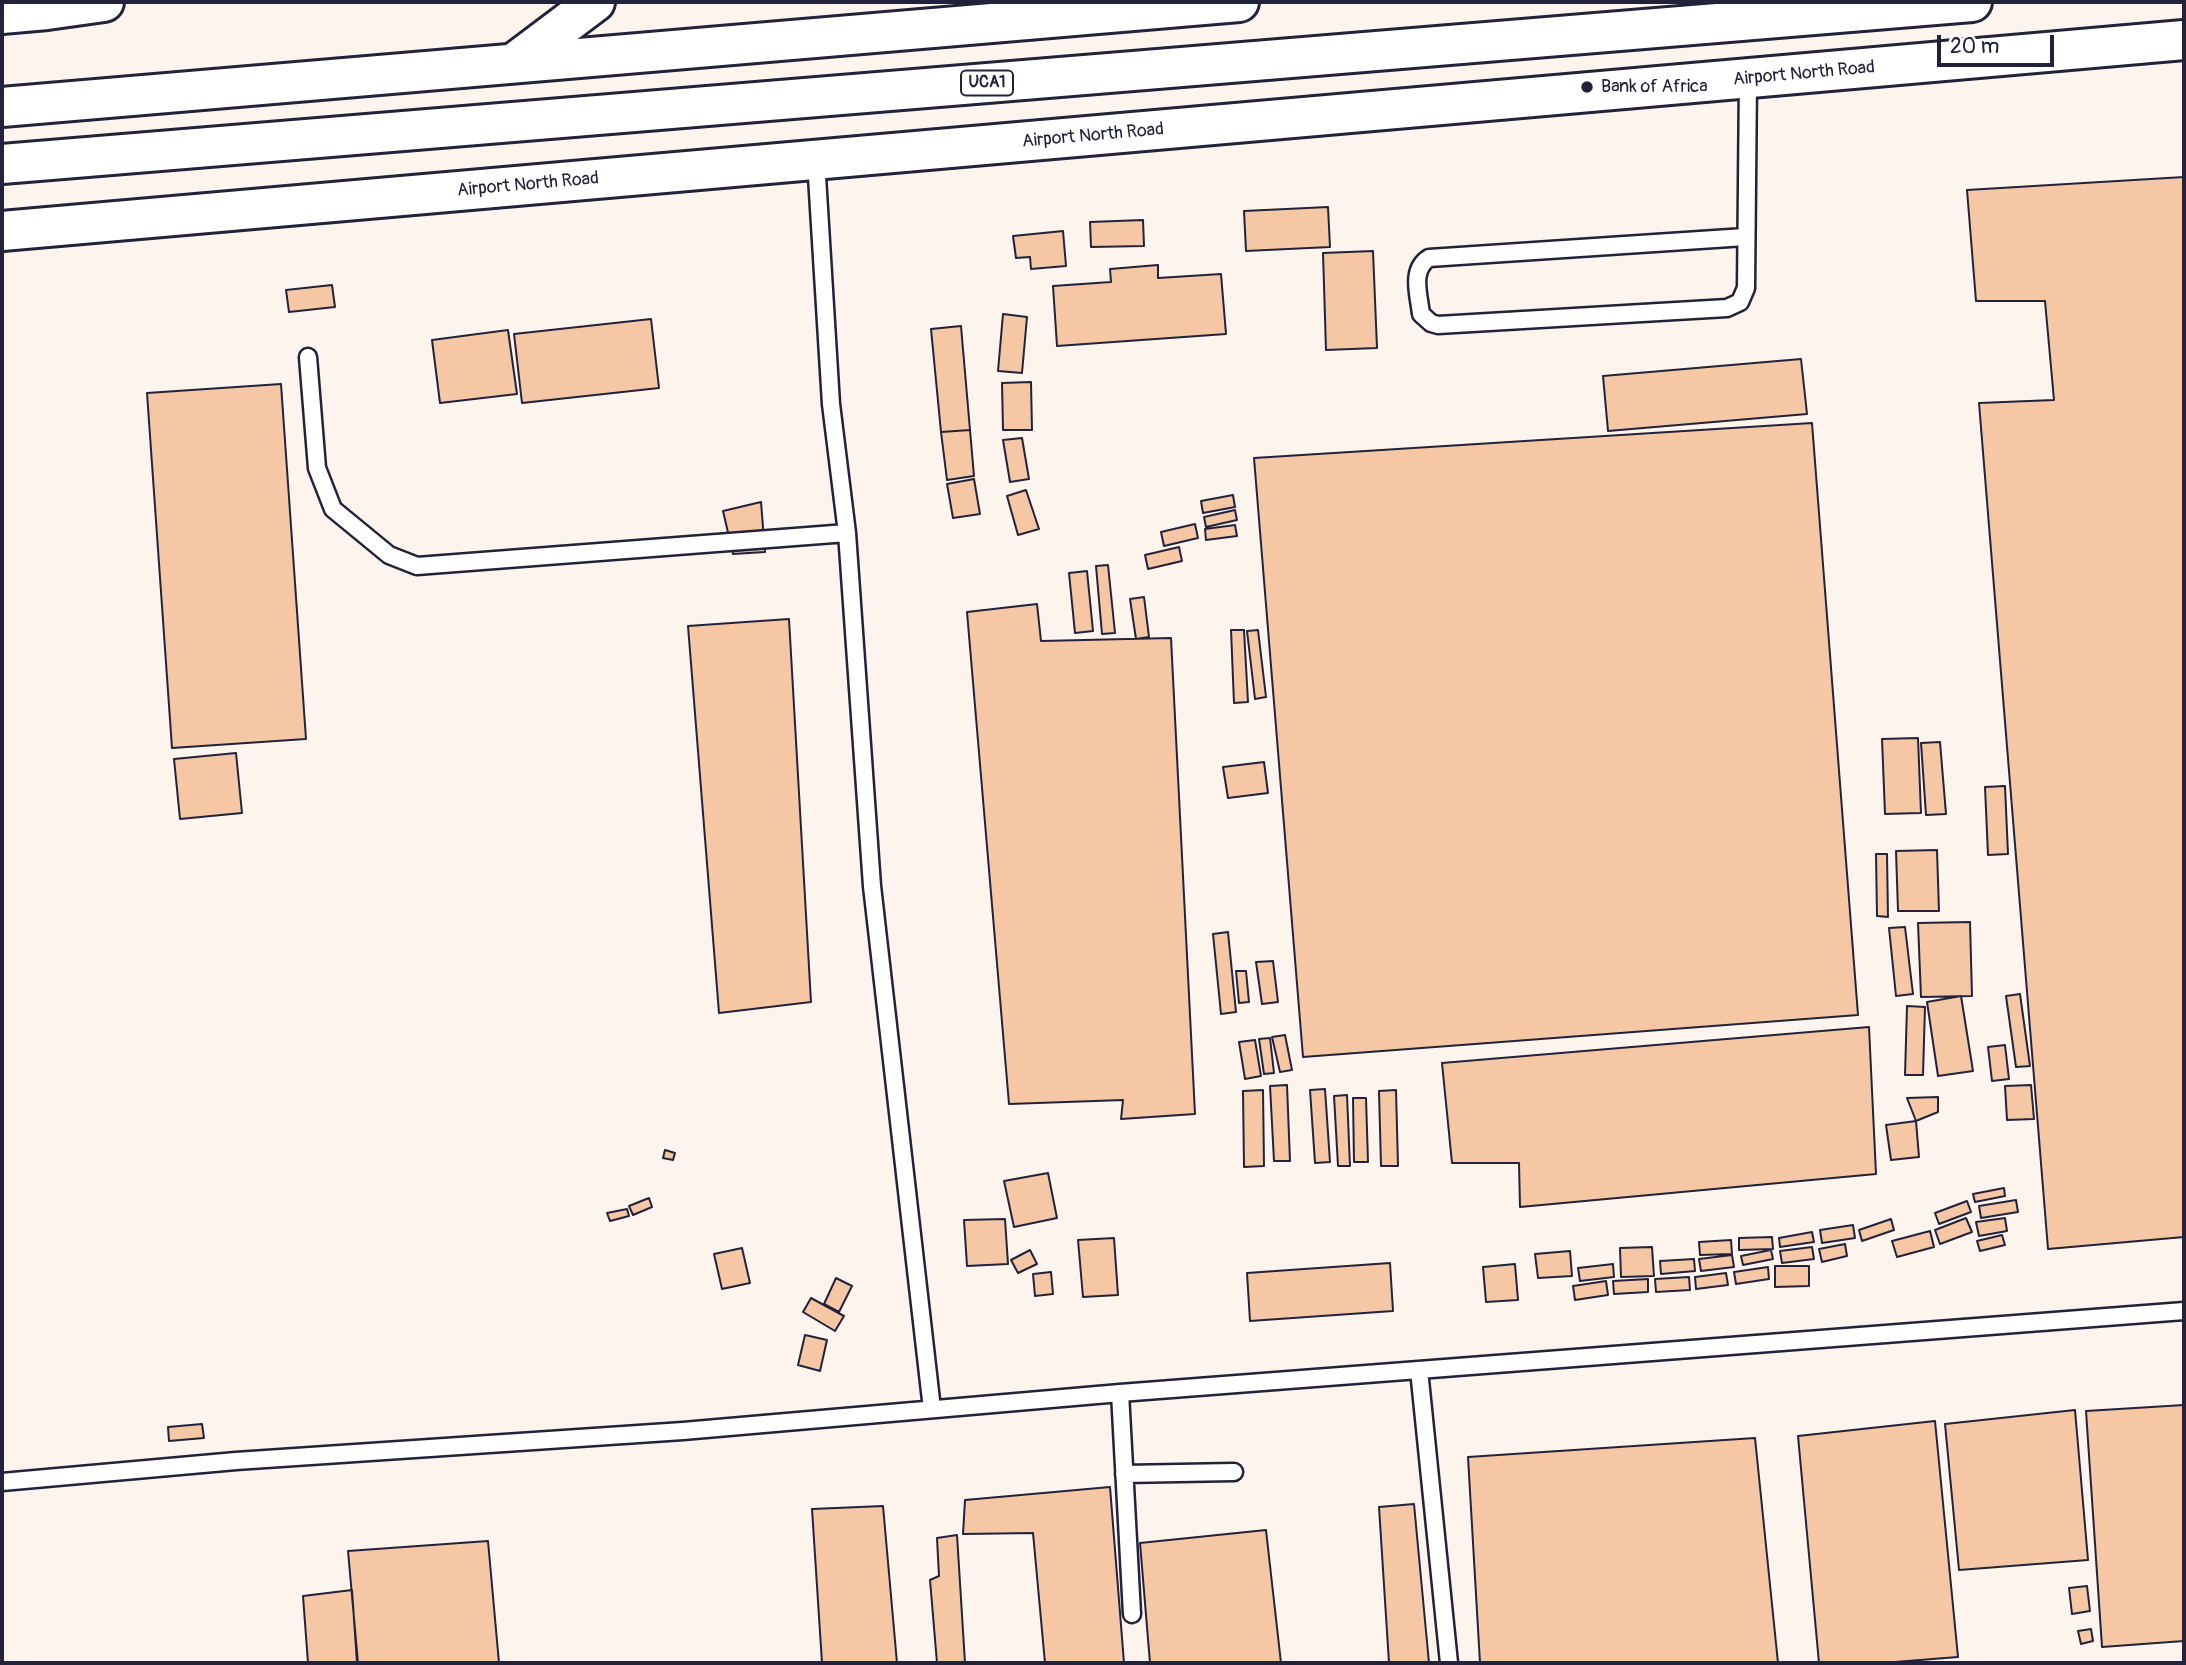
<!DOCTYPE html>
<html>
<head>
<meta charset="utf-8">
<style>
	body { margin:0 }
	#map { position:relative; width:2186px; height:1665px; overflow:hidden; background:#fdf4ed; font-family:Pangolin,sans-serif }
	canvas { display:block }
	.frame { position:absolute; inset:0; border:4px solid #22223b; pointer-events:none }
	.scale { position:absolute; left:1937px; top:35px; width:117px; height:32px; box-sizing:border-box; border:4px solid #22223b; border-top:0; padding-left:9px; font-size:21px; line-height:24px; white-space:nowrap; color:#22223b; -webkit-text-stroke:5px #fff; paint-order:stroke }
</style>
</head>
<body>
<div id="map">
<canvas width="2186" height="1665"></canvas>
<div class="frame"></div>
<div class="scale">20 m</div>
</div>
<script>
const ctx = document.querySelector('canvas').getContext('2d');
ctx.lineJoin = 'round';
function fillPath(path, color) { ctx.fillStyle = color; ctx.fill(path, 'evenodd'); }
function trace(path, color, width, dash) { ctx.strokeStyle = color; ctx.lineWidth = width; ctx.lineCap = dash ? 'butt' : 'round'; ctx.setLineDash(dash || []); ctx.stroke(path); }
function label(font, color, halo, rows, align = 'center') {
  ctx.font = font + ' Pangolin,sans-serif'; ctx.lineWidth = 5; ctx.setLineDash([]); ctx.textBaseline = 'middle'; ctx.strokeStyle = halo; ctx.fillStyle = color; for (const [text, x, y, turn = 0] of rows) {
    ctx.save(); ctx.translate(x, y); ctx.rotate((+turn || 0) * Math.PI / 180); ctx.textAlign = isNaN(turn) ? turn : align; if (halo) ctx.strokeText(text, 0, 0); ctx.fillText(text, 0, 0); ctx.restore();
  }
}
const building = new Path2D(`
	M2184 177V1237L2048 1249 1979 403 2054 400 2045 301H1976L1967 190Z
	M1328 207 1330 247 1246 251 1244 211Z
	M1143 220 1144 246 1091 247 1090 222Z
	M1063 231 1066 266 1031 269 1030 257 1016 258 1013 236Z
	M1373 251 1377 348 1326 350 1323 253Z
	M1158 265V278L1221 274 1226 334 1057 346 1053 286 1111 282 1110 269Z
	M332 285 335 307 289 312 286 290Z
	M1003 314 1027 317 1022 373 998 371Z
	M651 319 659 388 522 403 514 334Z
	M961 326 970 430 941 432 931 329Z
	M508 330 517 394 440 403 432 340Z
	M1801 359 1807 414 1608 431 1603 376Z
	M1031 382 1032 430H1003L1002 383Z
	M281 384 306 739 172 748 147 393Z
	M1812 423 1858 1015 1303 1057 1254 458Z
	M970 430 974 476 947 480 941 432Z
	M1022 438 1029 479 1010 482 1003 440Z
	M974 479 980 514 953 518 947 484Z
	M1026 490 1039 529 1018 535 1007 496Z
	M1233 495 1235 507 1203 513 1201 501Z
	M761 502 765 552 733 554 723 511Z
	M1235 510 1237 520 1206 527 1204 517Z
	M1195 524 1198 538 1164 546 1161 532Z
	M1235 525 1237 536 1206 540 1205 529Z
	M1179 547 1182 561 1148 569 1145 555Z
	M1108 565 1115 633 1102 634 1096 566Z
	M1087 571 1093 631 1075 633 1069 573Z
	M1144 597 1149 637 1136 639 1130 599Z
	M1037 604 1041 641 1171 638 1195 1114 1121 1119 1123 1100 1009 1104 967 612Z
	M789 619 811 1002 719 1013 688 626Z
	M1231 630H1244L1248 702 1234 703Z
	M1258 630 1266 697 1255 699 1247 631Z
	M1918 738 1921 813 1885 814 1882 739Z
	M1940 742 1946 814 1926 815 1921 743Z
	M236 753 242 813 180 819 174 759Z
	M1264 762 1268 793 1228 798 1223 767Z
	M2005 786 2008 854 1988 855 1985 787Z
	M1937 850 1939 911H1898L1896 851Z
	M1876 854H1887L1888 917 1877 916Z
	M1970 922 1972 996 1921 997 1918 923Z
	M1905 927 1913 994 1896 996 1889 928Z
	M1228 932 1236 1012 1221 1014 1213 934Z
	M1273 961 1278 1002 1262 1004 1256 962Z
	M1236 971H1246L1249 1002 1239 1003Z
	M2020 994 2030 1066 2016 1067 2006 996Z
	M1961 996 1973 1071 1938 1076 1927 1002Z
	M1907 1006 1925 1007 1923 1075H1905Z
	M1869 1027 1876 1174 1520 1207 1519 1163H1452L1442 1063Z
	M1285 1035 1292 1070 1280 1072 1272 1037Z
	M1270 1038 1274 1073 1264 1074 1259 1039Z
	M1255 1040 1261 1076 1245 1079 1239 1042Z
	M2005 1045 2009 1079 1992 1081 1988 1047Z
	M1287 1085 1290 1161H1274L1270 1086Z
	M2031 1085 2034 1119 2007 1120 2005 1086Z
	M1325 1089 1330 1162 1315 1163 1310 1090Z
	M1263 1090 1264 1166 1244 1167 1243 1091Z
	M1396 1090 1398 1166H1381L1379 1091Z
	M1347 1095 1350 1166H1338L1334 1096Z
	M1938 1097V1112L1916 1121 1907 1098Z
	M1353 1098H1366L1368 1162H1354Z
	M1916 1121 1919 1157 1891 1160 1886 1125Z
	M665 1150 675 1153 673 1160 663 1158Z
	M1048 1173 1057 1218 1014 1227 1004 1181Z
	M2004 1188 2005 1196 1975 1202 1973 1194Z
	M649 1198 652 1207 633 1215 629 1206Z
	M2016 1200 2018 1212 1981 1218 1979 1206Z
	M1967 1201 1971 1212 1939 1224 1935 1213Z
	M627 1209 629 1216 610 1221 607 1213Z
	M1966 1218 1972 1232 1940 1244 1935 1230Z
	M2005 1218 2007 1231 1979 1236 1976 1222Z
	M1005 1219 1008 1264 967 1266 964 1220Z
	M1891 1219 1894 1230 1862 1241 1859 1230Z
	M1853 1225 1855 1238 1822 1243 1820 1230Z
	M1930 1231 1934 1247 1897 1257 1892 1241Z
	M1812 1232 1814 1242 1780 1247 1779 1238Z
	M2002 1235 2005 1245 1980 1251 1977 1241Z
	M1772 1237 1773 1249 1739 1250V1238Z
	M1114 1238 1118 1295 1083 1297 1078 1240Z
	M1731 1240 1732 1254 1700 1255 1699 1242Z
	M1845 1244 1847 1256 1822 1262 1819 1249Z
	M1652 1247 1654 1276 1621 1277 1620 1248Z
	M1812 1247 1814 1259 1782 1263 1780 1251Z
	M742 1248 750 1283 722 1289 714 1254Z
	M1030 1250 1037 1264 1018 1273 1011 1260Z
	M1771 1250 1773 1259 1743 1265 1741 1256Z
	M1570 1251 1572 1276 1538 1278 1535 1254Z
	M1732 1255 1734 1267 1701 1271 1699 1259Z
	M1694 1259 1695 1271 1661 1274 1660 1261Z
	M1390 1263 1393 1311 1250 1321 1247 1273Z
	M1515 1264 1518 1300 1486 1302 1483 1267Z
	M1613 1264 1614 1277 1580 1281 1578 1268Z
	M1775 1266H1809V1286L1775 1287Z
	M1768 1267 1769 1279 1736 1284 1734 1272Z
	M1051 1272 1053 1294 1035 1296 1033 1274Z
	M1726 1273 1728 1285 1696 1289 1695 1277Z
	M1689 1277 1690 1290 1656 1292 1655 1279Z
	M836 1278 852 1286 839 1312 824 1304Z
	M1648 1279V1292L1614 1294 1613 1281Z
	M1606 1281 1608 1295 1575 1300 1573 1286Z
	M811 1298 844 1316 835 1331 803 1312Z
	M805 1335 827 1340 820 1371 798 1365Z
	M2184 1405V1641L2102 1647 2086 1411Z
	M2075 1410 2088 1560 1959 1570 1945 1424Z
	M1935 1421 1958 1657 1882 1663H1819L1798 1436Z
	M202 1424 204 1438 169 1441 168 1427Z
	M1755 1438 1778 1663H1480L1468 1457Z
	M1110 1487 1124 1663H1045L1033 1533 963 1534 965 1500Z
	M1414 1504 1429 1663H1389L1379 1507Z
	M883 1506 897 1663H822L812 1509Z
	M1266 1530 1281 1663H1150L1140 1543Z
	M957 1535 965 1663H937L930 1580 939 1576 937 1538Z
	M488 1541 499 1663H358L348 1551Z
	M2087 1586 2090 1611 2072 1614 2069 1588Z
	M352 1590 357 1663H308L303 1596Z
	M2091 1629 2093 1641 2081 1644 2078 1631Z`);
fillPath(building, '#f5c7a4');
trace(building, '#22223b', 2);
const service = new Path2D(`
	M816 160 831 404 847 533 872 886 932 1409
	M1745 237 1429 258C1410 270 1419 295 1421 314L1431 323 1438 325 1727 308 1740 302 1746 288 1748 79
	M308 357 317 468 333 509 389 555 417 566 847 533
	M1419 1370 1449 1663
	M1120 1393 1132 1614
	M1124 1474 1234 1472
	M2 1482 236 1461 683 1431 1120 1393 2184 1311`);
const secondary = new Path2D(`
	M2 14 47 10 104 2
	M514 63 595 2
	M2 231 2184 40`);
const primary = new Path2D(`
	M2 107 1239 2
	M2 164 1972 2`);
trace(service, '#22223b', 21);
trace(secondary, '#22223b', 44);
trace(primary, '#22223b', 44);
trace(service, '#fff', 16);
trace(secondary, '#fff', 38);
trace(primary, '#fff', 38);
for (const [x, y, r, color] of [
	[1587,87,7,"#22223b"]
]) { const dot = new Path2D(); dot.arc(x, y, r, 0, 2 * Math.PI); ctx.fillStyle = color; ctx.fill(dot); trace(dot, '#fff', 2.5); }
for (const [x, y, w] of [
	[987,83,52]
]) { const box = new Path2D(); box.roundRect(x - w / 2, y - 12.5, w, 25, 5); ctx.fillStyle = '#fff'; ctx.fill(box); trace(box, '#22223b', 2); }
label('bold 16px', '#22223b', null, [
	["UCA1",987,83]
]);
label('18px', '#22223b', '#fff', [
	["Airport North Road",1804,74,-5],
	["Airport North Road",1093,136,-5],
	["Airport North Road",528,185,-5]
]);
label('18px', '#22223b', '#fff', [
	["Bank of Africa",1601,87]
], 'left');
</script>
</body>
</html>
